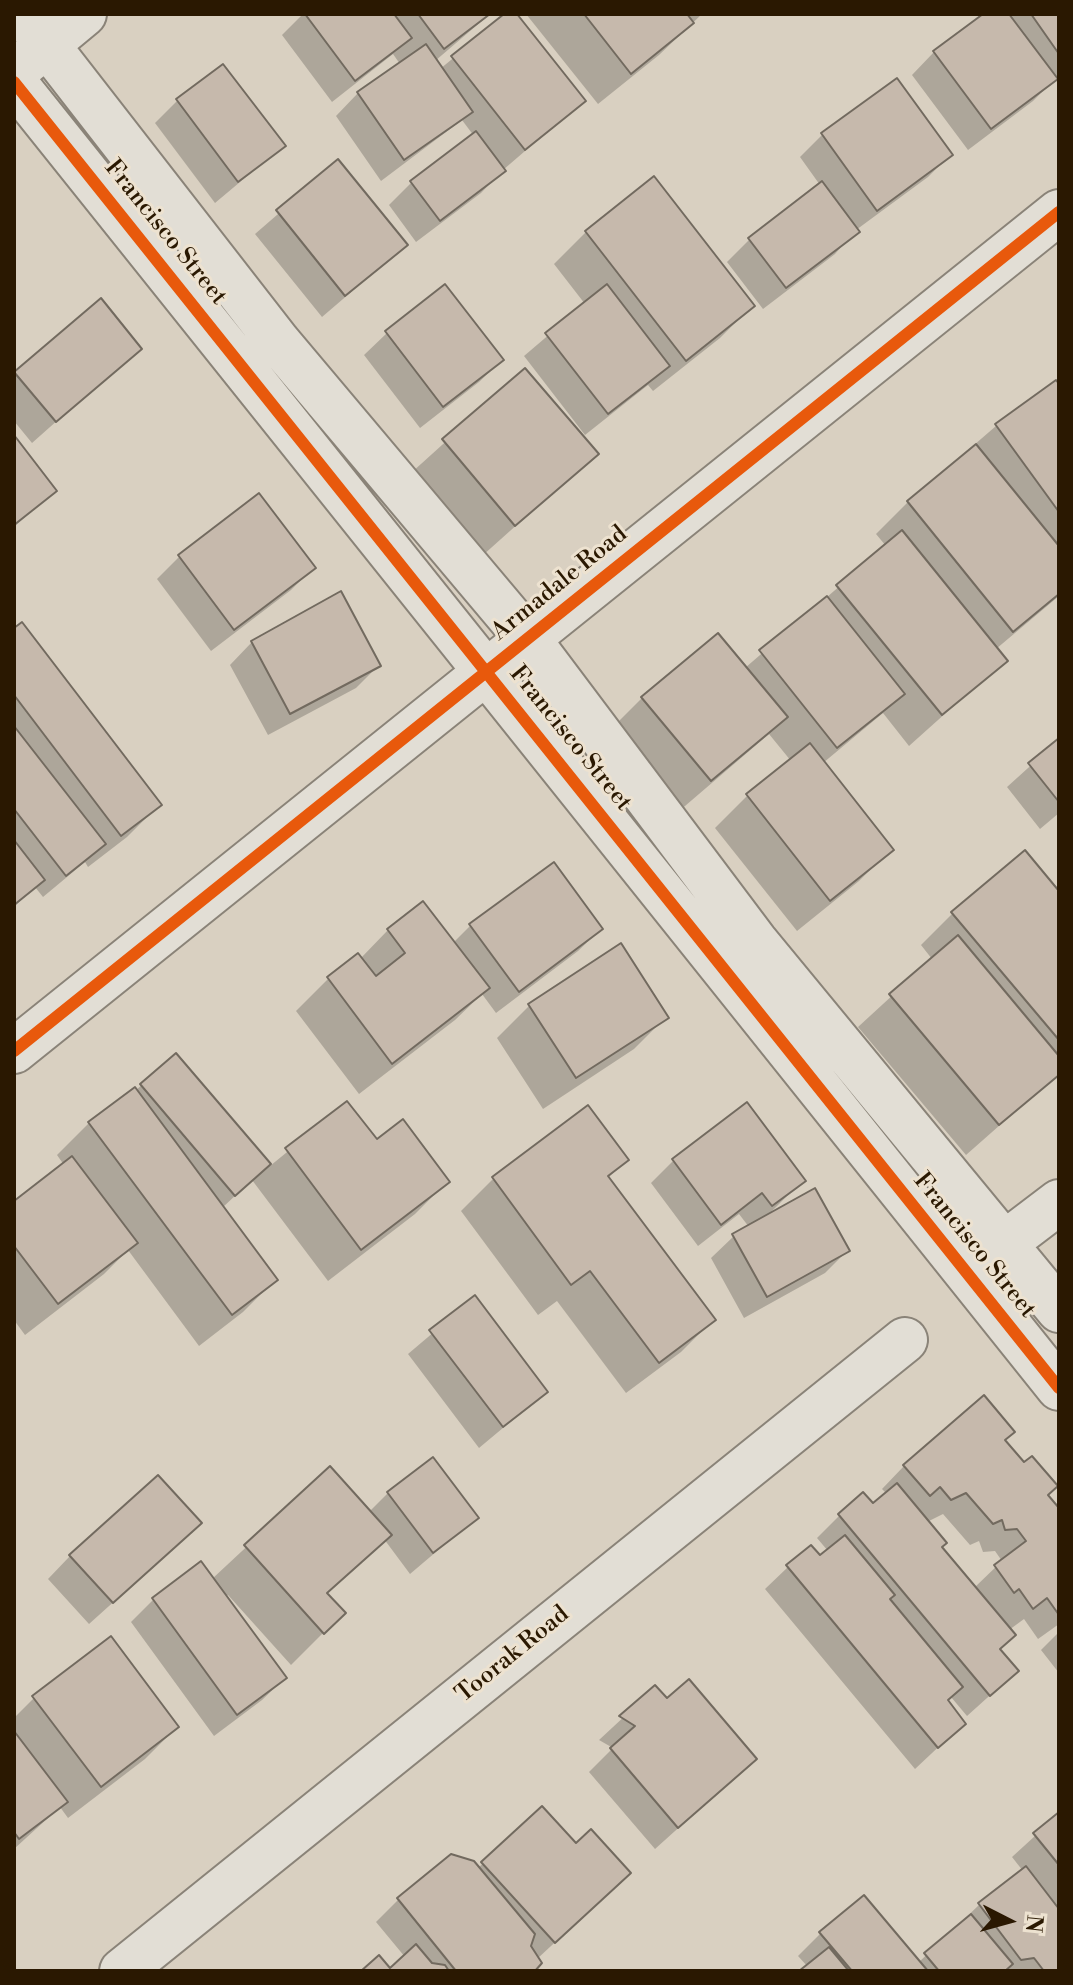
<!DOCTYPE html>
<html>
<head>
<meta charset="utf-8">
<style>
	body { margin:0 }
	#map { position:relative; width:1073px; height:1985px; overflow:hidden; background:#d9d0c1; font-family:"Libre Bodoni",serif }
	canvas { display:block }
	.frame { position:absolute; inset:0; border:16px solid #2a1801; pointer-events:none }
	.north { position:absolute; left:969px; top:1881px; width:80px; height:80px; -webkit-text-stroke:6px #ede2d0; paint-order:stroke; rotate:96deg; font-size:22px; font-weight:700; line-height:32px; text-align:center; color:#2a1801 }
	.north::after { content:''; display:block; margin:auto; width:28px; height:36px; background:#2a1801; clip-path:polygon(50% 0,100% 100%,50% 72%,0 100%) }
</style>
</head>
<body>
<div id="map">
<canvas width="1073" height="1985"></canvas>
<div class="frame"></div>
<div class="north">N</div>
</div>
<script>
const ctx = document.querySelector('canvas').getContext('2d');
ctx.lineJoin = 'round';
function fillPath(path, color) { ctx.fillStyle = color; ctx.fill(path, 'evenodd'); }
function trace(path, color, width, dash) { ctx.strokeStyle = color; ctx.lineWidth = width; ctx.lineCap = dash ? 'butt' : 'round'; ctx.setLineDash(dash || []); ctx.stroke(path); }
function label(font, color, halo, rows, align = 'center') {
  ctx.font = font + ' "Libre Bodoni",serif'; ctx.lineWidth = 6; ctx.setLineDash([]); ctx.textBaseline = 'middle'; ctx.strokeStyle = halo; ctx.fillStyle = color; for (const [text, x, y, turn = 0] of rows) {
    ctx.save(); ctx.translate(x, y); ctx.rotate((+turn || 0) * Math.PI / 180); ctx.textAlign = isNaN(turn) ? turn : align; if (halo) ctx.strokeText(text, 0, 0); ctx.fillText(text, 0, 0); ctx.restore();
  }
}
fillPath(new Path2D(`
	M303 14H490L435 61 440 69 507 14H515L583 101 503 170 481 193 416 242 389 205 411 183 474 136 462 120 381 181 336 116 358 93 400 64 393 54 332 102 282 35Z
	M526 14H702L659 55 598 104Z
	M977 14H1059V75L1033 101 968 150 912 75 934 52 980 19Z
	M223 67 283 146 215 203 155 123 177 101Z
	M896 80 950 155 928 177 856 230 835 254 763 309 727 262 750 239 820 185 800 157 822 135Z
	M338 162 406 245 322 317 255 234Z
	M586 232 752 306 720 338 653 391 648 385 585 435 524 356 585 304 554 264Z
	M100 301 139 348 32 443 14 421V376Z
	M387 333 502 360 479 382 420 428 364 355Z
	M525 370 596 454 482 556 411 473Z
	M1059 379V596L996 649 1005 660 909 746 883 713 823 763 891 849 859 881 797 931 715 828 747 796 791 761 769 734 678 812 610 730 642 698 745 668 886 546 876 534 908 502 996 426Z
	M14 438 54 491 14 527Z
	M259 496 313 568 291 590 211 651 157 579 179 557Z
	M14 631 159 805 127 837 88 867 85 862 43 897 35 887 14 907Z
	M252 642 379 665 356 688 268 735 230 665Z
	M1059 740V813L1040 829 1007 787Z
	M1059 894V1073L966 1155 858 1027 932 959 921 945 953 913Z
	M470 926 601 929 578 951 496 1013 482 994 455 1020 359 1094 296 1011 328 979 358 956 360 959 388 930 453 943Z
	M620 946 666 1017 634 1049 543 1109 497 1038 529 1006Z
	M175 1056 270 1166 347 1103 376 1142 447 1182 415 1214 328 1281 252 1180 222 1208 275 1280 243 1312 199 1346 128 1250 104 1274 25 1335 14 1320V1204L64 1165 57 1155 89 1123 135 1091Z
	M747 1105 803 1180 765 1218 847 1251 825 1273 744 1318 711 1258 734 1236 749 1227 739 1214 698 1246 651 1183 673 1161Z
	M588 1107 626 1160 608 1178 713 1320 681 1352 626 1393 557 1301 538 1315 461 1211 493 1179Z
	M474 1298 546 1392 479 1448 408 1354Z
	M984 1398 1003 1441 1059 1511V1624L1038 1639 1024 1619 1009 1630 999 1650 1017 1671 967 1716 951 1697 946 1702 964 1723 915 1769 765 1589 788 1567 820 1558 828 1551 817 1538 840 1515 873 1506 887 1494 882 1489 904 1466ZM943 1514 970 1545 979 1541 983 1552 995 1551 1002 1561 974 1588 940 1548 927 1522Z
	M330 1469 369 1512 388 1493 476 1518 410 1574 384 1539 326 1594 343 1613 291 1665 228 1595 225 1597 285 1678 262 1700 214 1736 131 1622 153 1600 201 1564 212 1579Z
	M177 1545 89 1624 48 1579 70 1556Z
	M1059 1632V1673L1041 1650Z
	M655 1688 667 1701 755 1759 655 1849 589 1772 613 1748 599 1740Z
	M34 1698 177 1727 145 1759 68 1818 60 1807 14 1849V1718Z
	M542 1809 606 1895 537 1959 533 1971H364L390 1970 405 1957 376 1922 399 1899 478 1868Z
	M1059 1814V1971H802L808 1967 798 1956 821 1933 918 1963 979 1905 1023 1871 1012 1857Z`), '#0003');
const building = new Path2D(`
	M305 14H394L412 38 355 81Z
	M418 14H490L444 49Z
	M504 14H517L586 101 525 150 451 56Z
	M584 14H687L694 23 631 74Z
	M983 14H1009L1058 79 991 129 933 51Z
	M1031 14H1059V54Z
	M426 44 473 112 404 160 357 92Z
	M223 64 286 146 238 182 176 99Z
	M897 78 953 155 877 211 821 133Z
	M476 131 506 171 440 221 410 181Z
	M338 159 408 245 345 296 276 210Z
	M654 176 755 306 686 361 585 231Z
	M822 181 860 232 786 288 748 238Z
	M445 284 504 360 443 407 385 331Z
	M607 284 670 366 608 414 545 333Z
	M101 298 142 349 56 422 14 372Z
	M525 368 599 454 515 526 442 439Z
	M1056 380 1059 384V512L995 424Z
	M14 435 57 491 14 525Z
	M976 444 1059 546V594L1013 632 907 501Z
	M259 493 316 568 234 630 178 555Z
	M902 530 1008 661 942 715 836 585Z
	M341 591 381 666 290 714 251 641Z
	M827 596 905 694 837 748 759 650Z
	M22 622 162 805 121 836 14 695V628Z
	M718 633 788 717 711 781 641 697Z
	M14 726 106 844 66 876 14 809Z
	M1059 738V802L1028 763Z
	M810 743 894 850 830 901 746 794Z
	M14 840 45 880 14 905Z
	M1025 850 1059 891V1040L951 912Z
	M554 862 603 929 519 992 469 924Z
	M423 901 490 988 392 1064 327 977 358 953 376 976 405 953 387 929Z
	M958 935 1059 1056V1075L999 1125 889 994Z
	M621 943 669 1018 576 1078 528 1004Z
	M176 1053 271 1164 235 1196 140 1084Z
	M135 1087 278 1280 232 1315 88 1122Z
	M347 1101 377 1139 403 1119 450 1182 361 1250 285 1148Z
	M747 1102 806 1181 772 1206 762 1193 721 1225 672 1159Z
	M588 1105 629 1160 608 1176 716 1320 659 1363 590 1271 571 1285 492 1177Z
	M72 1156 138 1243 58 1304 14 1246V1201Z
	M815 1188 850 1251 767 1297 732 1234Z
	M475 1295 548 1392 503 1427 429 1330Z
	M984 1395 1015 1432 1005 1440 1024 1462 1032 1456 1058 1486 1048 1495 1059 1508V1615L1047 1598 1033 1609 1019 1589 1014 1593 994 1565 1026 1541 1017 1529 1005 1530 1002 1520 993 1524 966 1493 951 1500 940 1487 930 1496 903 1465Z
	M433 1457 479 1518 433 1553 387 1492Z
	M330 1466 392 1535 327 1593 346 1613 324 1634 244 1545Z
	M158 1475 202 1523 113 1603 69 1555Z
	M897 1483 947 1543 942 1547 1016 1635 1000 1649 1019 1671 990 1696 838 1514 863 1492 873 1503Z
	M845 1535 895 1595 890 1599 963 1687 948 1700 966 1724 938 1748 786 1565 811 1545 820 1555Z
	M201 1561 287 1678 237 1715 152 1598Z
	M111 1636 179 1727 101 1787 32 1696Z
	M689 1679 757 1759 678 1828 610 1748 635 1726 619 1716 655 1685 667 1698Z
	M14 1731 68 1802 19 1839 14 1832Z
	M542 1806 576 1843 591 1829 631 1873 555 1943 481 1862Z
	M1059 1812V1865L1033 1833Z
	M451 1854 474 1861 535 1934 531 1946 542 1963 535 1971H456L397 1898Z
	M1026 1866 1059 1909V1971H1044L1034 1958 1021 1960 978 1903Z
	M864 1895 928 1971H852L819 1932Z
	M971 1914 1013 1964 1005 1971H939L924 1953Z
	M416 1944 432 1963 445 1965 449 1971H361L379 1955 390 1968Z
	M829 1947 849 1971H799Z`);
fillPath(building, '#c6b9ac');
trace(building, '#726a5f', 2);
const minor = new Path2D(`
	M23 14 278 342 528 639 755 941 1059 1310
	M25 63 84 14
	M14 82 1059 1388
	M14 1051 1059 212
	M984 1259 1059 1202
	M122 1971 905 1340`);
trace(minor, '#8a8378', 48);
trace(minor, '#e2ded5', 44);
trace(new Path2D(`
	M14 82 1059 1388
	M14 1051 1059 212`), '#e8590c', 12);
label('24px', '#2a1801', '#ede2d0', [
	["Francisco Street",165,233,51],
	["Armadale Road",560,584,-39],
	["Francisco Street",570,739,51],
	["Francisco Street",974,1246,51],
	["Toorak Road",513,1655,-39]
]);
</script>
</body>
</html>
